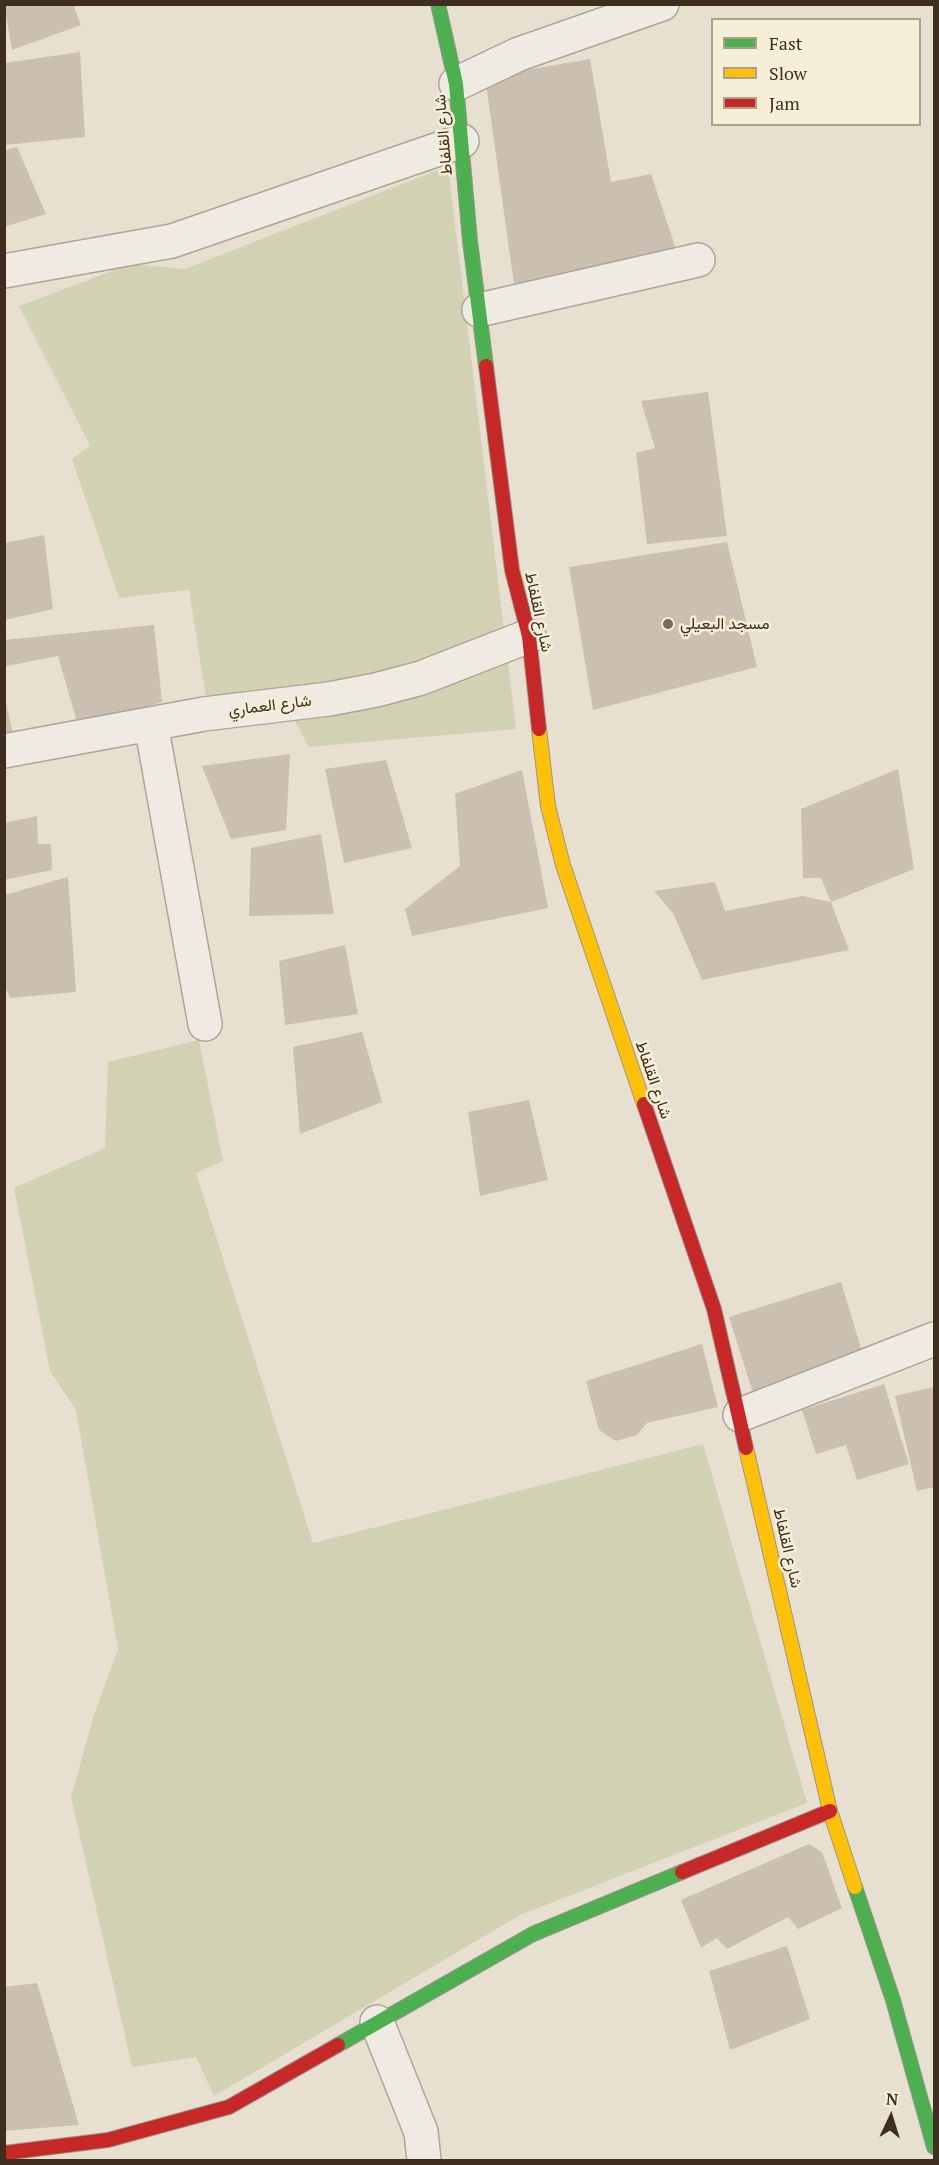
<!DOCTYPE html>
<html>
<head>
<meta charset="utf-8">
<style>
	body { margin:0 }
	#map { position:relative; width:939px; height:2165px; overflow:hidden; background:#e7e0d1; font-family:"PT Serif",serif }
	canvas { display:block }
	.frame { position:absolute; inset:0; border:6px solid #3d2e20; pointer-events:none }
	.legend { position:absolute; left:711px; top:18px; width:210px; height:108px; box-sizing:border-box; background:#f7eed8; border:2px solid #ada18e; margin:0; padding:8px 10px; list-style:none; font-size:18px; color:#3d2e20 }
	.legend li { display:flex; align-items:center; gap:12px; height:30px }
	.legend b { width:30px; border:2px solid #ada18e }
	.north { position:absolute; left:861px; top:2087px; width:60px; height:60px; -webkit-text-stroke:4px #f7eed8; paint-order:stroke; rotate:4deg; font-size:16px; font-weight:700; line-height:24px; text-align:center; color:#3d2e20 }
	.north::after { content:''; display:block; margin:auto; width:21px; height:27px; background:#3d2e20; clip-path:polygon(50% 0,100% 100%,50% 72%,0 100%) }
</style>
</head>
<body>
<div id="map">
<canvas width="939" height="2165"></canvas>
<div class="frame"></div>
<ul class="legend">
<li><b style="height:8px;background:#4caf50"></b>Fast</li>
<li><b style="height:8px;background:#ffc107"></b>Slow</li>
<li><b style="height:8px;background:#c62828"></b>Jam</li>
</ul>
<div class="north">N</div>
</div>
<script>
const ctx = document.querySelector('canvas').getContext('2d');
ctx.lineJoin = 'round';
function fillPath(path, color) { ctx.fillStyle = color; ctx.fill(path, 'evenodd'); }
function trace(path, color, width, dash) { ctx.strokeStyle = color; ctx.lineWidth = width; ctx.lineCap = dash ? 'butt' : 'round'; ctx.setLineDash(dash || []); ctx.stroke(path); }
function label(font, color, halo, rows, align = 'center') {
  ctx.font = font + ' "PT Serif",Vazirmatn,serif'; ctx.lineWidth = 5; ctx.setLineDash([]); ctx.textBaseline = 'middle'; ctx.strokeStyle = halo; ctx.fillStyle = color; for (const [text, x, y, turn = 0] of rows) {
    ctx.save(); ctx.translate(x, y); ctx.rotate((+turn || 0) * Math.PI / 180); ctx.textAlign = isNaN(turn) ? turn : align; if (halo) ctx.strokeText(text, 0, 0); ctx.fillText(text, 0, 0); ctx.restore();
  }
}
fillPath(new Path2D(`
	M448 166 516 729 309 747 276 687 207 704 189 590 119 598 72 459 90 446 19 306 131 264 185 269Z
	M199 1040 223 1161 196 1173 313 1543 703 1444 807 1803 520 1915 214 2096 196 2057 132 2067 71 1797 93 1718 118 1649 76 1410 50 1371 14 1188 105 1148 108 1062Z`), '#d1d1b3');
fillPath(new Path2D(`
	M4 4H73L81 25 12 50Z
	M80 52 85 137 4 145V63Z
	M590 59 611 182 651 174 677 252 516 298 485 77Z
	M17 147 46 214 4 227V150Z
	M708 392 727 536 647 544 636 453 655 448 641 401Z
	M44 535 53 609 5 620V543Z
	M727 542 757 667 593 710 569 567Z
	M154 625 162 702 79 729 58 656 6 666 4 663V640Z
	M5 698 13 734H4Z
	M290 754 286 830 231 839 202 766Z
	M386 760 412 848 344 863 325 769Z
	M898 769 914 869 831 902 821 878H803L801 809Z
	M522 770 548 908 412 936 405 909 460 866 455 794Z
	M37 816 38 844H51L52 870 4 880V823Z
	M321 834 334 914 249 916 251 848Z
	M68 877 76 992 10 998 4 984V895Z
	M715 882 725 911 803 896 831 902 849 950 702 980 673 913 654 891Z
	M345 945 358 1014 285 1025 279 961Z
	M362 1032 382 1102 300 1134 293 1047Z
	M529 1100 548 1180 480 1196 468 1112Z
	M841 1282 864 1358 753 1393 729 1317Z
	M702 1344 718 1407 647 1423 637 1435 616 1441 599 1430 586 1381Z
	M884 1384 909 1464 857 1480 846 1445 816 1454 802 1410Z
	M934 1387V1487L917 1491 895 1396Z
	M809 1844 822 1852 842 1908 798 1929 788 1917 727 1949 717 1938 701 1948 681 1900Z
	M787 1946 810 2019 730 2050 709 1971Z
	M37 1983 79 2125 4 2131V1987Z`), '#cbbfb2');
const street = new Path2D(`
	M456 84 519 54 662 4
	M4 271 172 241 462 141
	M479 310 698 260
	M151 724 205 1024
	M4 751 204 714 329 699 376 690 421 678 529 636
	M740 1415 934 1339
	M377 2022 421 2132 424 2160`);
const fast = new Path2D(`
	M438 4 456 84 470 241 486 366
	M855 1887 893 2000 934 2147
	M338 2045 533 1934 682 1872`);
const slow = new Path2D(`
	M539 729 548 806 563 865 644 1104
	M746 1448 830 1811 855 1887`);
const jam = new Path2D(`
	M486 366 512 570 529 636 539 729
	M644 1104 714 1309 746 1448
	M682 1872 830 1811
	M4 2153 108 2140 229 2107 338 2045`);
trace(street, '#ada599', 36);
trace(fast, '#9c958a', 16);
trace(slow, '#9c958a', 16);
trace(jam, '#9c958a', 16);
trace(street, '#efebe3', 33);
trace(fast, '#4caf50', 14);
trace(slow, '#ffc107', 14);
trace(jam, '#c62828', 14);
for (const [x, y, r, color] of [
	[668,624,6,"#786c5e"]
]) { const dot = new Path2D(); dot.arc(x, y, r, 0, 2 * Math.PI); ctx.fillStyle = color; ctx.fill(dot); trace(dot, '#f7eed8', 2); }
label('16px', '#3d2e20', '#f7eed8', [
	["شارع القلفاط",444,135,-95],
	["شارع القلفاط",538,612,78],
	["شارع العماري",270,706,-7],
	["شارع القلفاط",653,1080,71],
	["شارع القلفاط",787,1548,77]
]);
label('16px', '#3d2e20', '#f7eed8', [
	["مسجد البعيلي",680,624]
], 'left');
</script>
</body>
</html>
